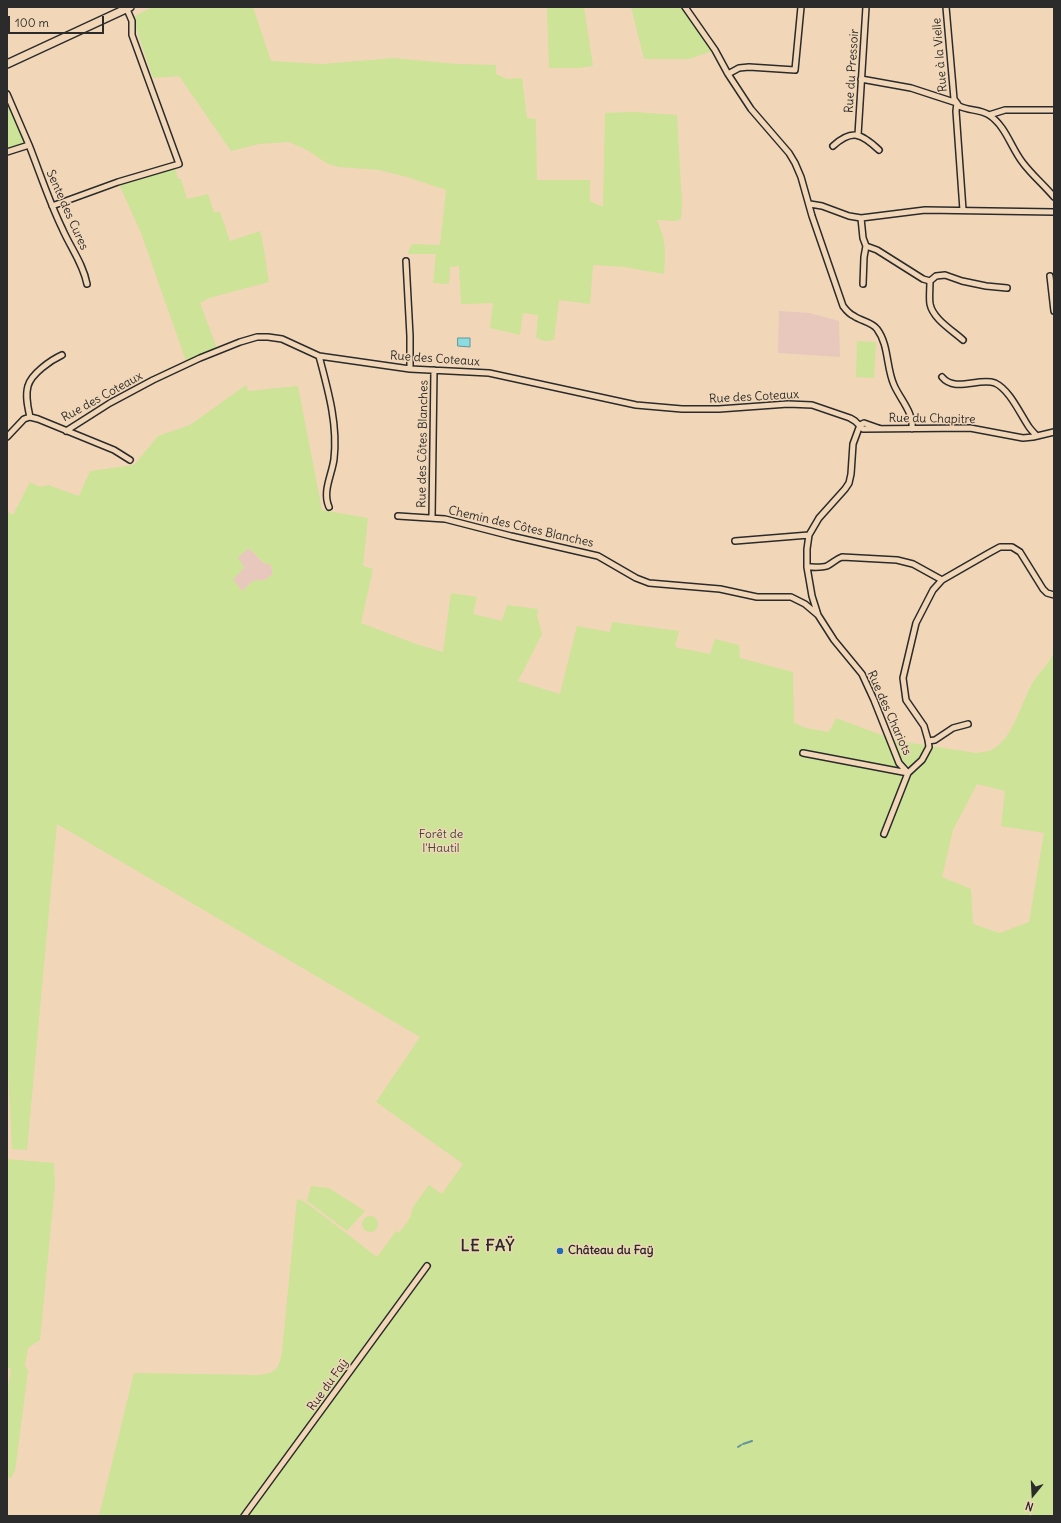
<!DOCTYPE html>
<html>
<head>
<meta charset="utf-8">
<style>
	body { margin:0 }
	#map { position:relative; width:1061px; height:1523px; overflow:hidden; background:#f1d7b8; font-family:Delius,sans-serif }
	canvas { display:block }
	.frame { position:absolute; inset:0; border:8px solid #2b2b2b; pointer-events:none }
	.north { position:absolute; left:1013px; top:1475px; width:40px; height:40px; -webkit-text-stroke:3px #f1d7b8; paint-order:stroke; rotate:198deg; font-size:11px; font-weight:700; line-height:16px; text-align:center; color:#2b2b2b }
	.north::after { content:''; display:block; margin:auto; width:14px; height:18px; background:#2b2b2b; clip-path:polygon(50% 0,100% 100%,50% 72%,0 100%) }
	.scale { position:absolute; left:8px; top:16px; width:96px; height:18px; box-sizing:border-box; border:2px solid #2b2b2b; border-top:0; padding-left:5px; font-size:12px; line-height:14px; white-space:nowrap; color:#2b2b2b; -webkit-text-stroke:3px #f1d7b8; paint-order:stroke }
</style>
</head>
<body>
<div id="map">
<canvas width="1061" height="1523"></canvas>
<div class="frame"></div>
<div class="north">N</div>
<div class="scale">100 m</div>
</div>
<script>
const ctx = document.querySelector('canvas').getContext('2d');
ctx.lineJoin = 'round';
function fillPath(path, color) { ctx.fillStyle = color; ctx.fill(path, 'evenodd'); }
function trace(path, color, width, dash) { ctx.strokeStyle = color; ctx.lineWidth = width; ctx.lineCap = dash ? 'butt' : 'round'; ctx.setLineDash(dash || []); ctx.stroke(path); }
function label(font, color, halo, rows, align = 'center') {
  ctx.font = font + ' Delius,sans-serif'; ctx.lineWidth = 3; ctx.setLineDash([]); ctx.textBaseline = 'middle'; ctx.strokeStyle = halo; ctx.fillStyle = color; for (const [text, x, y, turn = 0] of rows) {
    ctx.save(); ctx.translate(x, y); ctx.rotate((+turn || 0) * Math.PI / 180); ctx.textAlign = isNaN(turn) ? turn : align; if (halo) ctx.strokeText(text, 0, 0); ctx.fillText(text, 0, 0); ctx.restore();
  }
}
fillPath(new Path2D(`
	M779 311 810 313 839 321 840 357 778 353Z
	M249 548 264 563 271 565 273 574 265 580 253 581 242 591 232 579 244 568 237 557Z`), '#e8c8bc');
fillPath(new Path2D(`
	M153 7H253L271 61 322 64 394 58 457 64 496 65V74L507 79 522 78 527 118 536 119 537 180H590V201L603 207 605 113 634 112 677 115 682 205 681 219 675 221 657 220C666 241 666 252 664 274L624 267 593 265 590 304 559 300 554 340 544 341 536 338 538 315 523 313 520 335 490 328 493 303 461 304 459 266 450 267 449 284 433 283 436 254H407L412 244 440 245 446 190 407 177 379 170 339 167 328 164 307 150 289 142 259 144 231 151 179 76 153 78 132 17Z
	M547 7H584L593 66 579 68H549Z
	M631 7H681L715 50 689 59H644Z
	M7 86 29 145 7 153Z
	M175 167 178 179H181L187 199 208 194 214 212H220L230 241 260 231 263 244 269 282 209 298 200 303 217 348 186 361 141 233 119 184Z
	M857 341 876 342 874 378 856 377Z
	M246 385 248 391 298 386 322 510 368 518 363 566 373 569 361 623 416 644 443 652 451 593 477 597 473 614 502 621 507 605 538 609 537 616 542 634 518 681 560 694 577 626 610 632 612 622 679 631 675 647 710 654 715 639 739 645 740 658 793 672 794 723 806 728 829 732 836 718 898 741 976 753C980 752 985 752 989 751 1013 742 1021 702 1033 682 1040 671 1050 664 1054 651V1516H99L134 1373 258 1375C276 1373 278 1370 282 1352L297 1199 301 1200 312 1207 377 1257 396 1231 399 1233 410 1218 413 1207 429 1185 442 1194 463 1164 376 1102 420 1037 57 824 27 1150 12 1149 7 1051V512L13 515 30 482C37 486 40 488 48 485L79 496 90 471 134 465 158 436 190 425ZM249 548 264 563 271 565 273 574 265 580 253 581 242 591 233 579 244 568 238 557ZM977 784 1005 791 1001 826 1044 833 1029 922 1000 933 973 924 971 889 942 877 953 830Z
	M7 1159 54 1163 55 1185 40 1340 28 1348 25 1366 28 1371 15 1471 11 1478 7 1477V1395L11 1369 7 1368Z
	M311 1186 329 1188 365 1211 347 1231 307 1201Z
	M362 1224a8 8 0 1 1 16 0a8 8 0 1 1-16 0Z`), '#cce398');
const water = new Path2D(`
	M458 338H470V347L458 346Z`);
fillPath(water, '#8adce1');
trace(water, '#649598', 1);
trace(new Path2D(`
	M743 1444 752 1441
	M738 1447 741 1445`), '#649598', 2);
const minor = new Path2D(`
	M685 7 715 50 728 74 751 109 789 153 795 163 801 177 812 216 843 306C846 310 849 314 854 316 861 321 872 322 877 329 889 345 886 367 894 385 900 399 914 413 912 429
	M946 7 954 99 959 106C969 111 980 109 989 115 1006 126 1011 148 1023 163 1032 175 1044 185 1054 197
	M728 74 739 68 749 67 795 70 801 7
	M861 79 911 88 957 103 956 111 963 210
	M7 94 29 145
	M989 115 1005 110H1054
	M858 135 866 7
	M833 146C852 129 861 133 879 150
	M7 152 29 145C40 173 49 201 62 228 70 247 83 263 87 284
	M810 204 822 206 849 216 861 218 925 210 1054 212
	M52 206 118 182 179 164 132 35V21L126 7
	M861 218 863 238 866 246 877 250 923 279 930 281C930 289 929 297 930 304 933 319 952 330 963 340
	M406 261 410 336V369
	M1050 276 1054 311
	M930 281 936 276 945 275 962 281 986 286 1007 288
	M863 284 864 257 866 246
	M319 356C328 390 338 424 334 459 332 475 322 491 329 507
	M942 377C955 393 979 377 995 383 1010 390 1020 414 1029 427 1031 430 1034 433 1037 436
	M30 417 38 419 114 450 130 460
	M30 417C28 408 25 396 28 386 31 374 51 360 62 355
	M860 425 853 444 851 474 849 483 845 489 819 518 809 535 807 549V567L812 596 818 615 834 640 862 674 874 700 899 763 908 773
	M860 425 864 423 881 429
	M66 431 110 403 153 380 200 358 240 342 257 337H268L282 339 319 356 410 369 489 373 636 405 682 409H719L788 404 812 405 850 418 855 421 863 429 970 428 1023 438 1033 437 1054 432
	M7 437 24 419 30 417
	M398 516 445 519 511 536 598 556 636 578 649 583 720 589 757 597H791L805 604 818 615
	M432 518 434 370
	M735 541 809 535
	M807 567C813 567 821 568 827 566 833 563 836 559 842 557L897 560 913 564 942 580
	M928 741 935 740 953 728 968 724
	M803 753 908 773
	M884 834 908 773 922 760 929 747 928 740 924 726 906 700 903 678 916 623 933 590 942 580 989 553 1000 547H1012L1020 552 1043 589 1047 593 1054 595
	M244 1516 427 1266`);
const secondary = new Path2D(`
	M7 64 130 7`);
trace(minor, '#2b2b2b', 8);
trace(secondary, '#2b2b2b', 10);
trace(minor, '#f1d7b8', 5);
trace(secondary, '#f1d7b8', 7);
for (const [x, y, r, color] of [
	[560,1251,4,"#1f6fb2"]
]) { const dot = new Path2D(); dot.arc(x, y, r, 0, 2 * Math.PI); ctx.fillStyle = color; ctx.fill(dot); trace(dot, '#f1d7b8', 1.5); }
label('12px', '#2b2b2b', '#f1d7b8', [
	["Rue à la Vielle",940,55,-95],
	["Rue du Pressoir",852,71,-86],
	["Sente des Cures",67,210,66],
	["Rue des Coteaux",435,359,4],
	["Rue des Coteaux",102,397,-29],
	["Rue des Coteaux",754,397,-3],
	["Rue du Chapitre",932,419,1],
	["Rue des Côtes Blanches",423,444,-89],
	["Chemin des Côtes Blanches",521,527,13],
	["Rue des Chariots",889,713,66],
	["Rue du Faÿ",328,1385,-54]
]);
label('12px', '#43473b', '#f1d7b8', [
	["Forêt de",441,835],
	["l'Hautil",441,849]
]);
label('bold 12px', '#2b2b2b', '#f1d7b8', [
	["Château du Faÿ",568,1251]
], 'left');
ctx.letterSpacing = '1px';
label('bold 16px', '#2b2b2b', '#f1d7b8', [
	["LE FAŸ",488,1246]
]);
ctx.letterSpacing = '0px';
</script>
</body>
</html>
